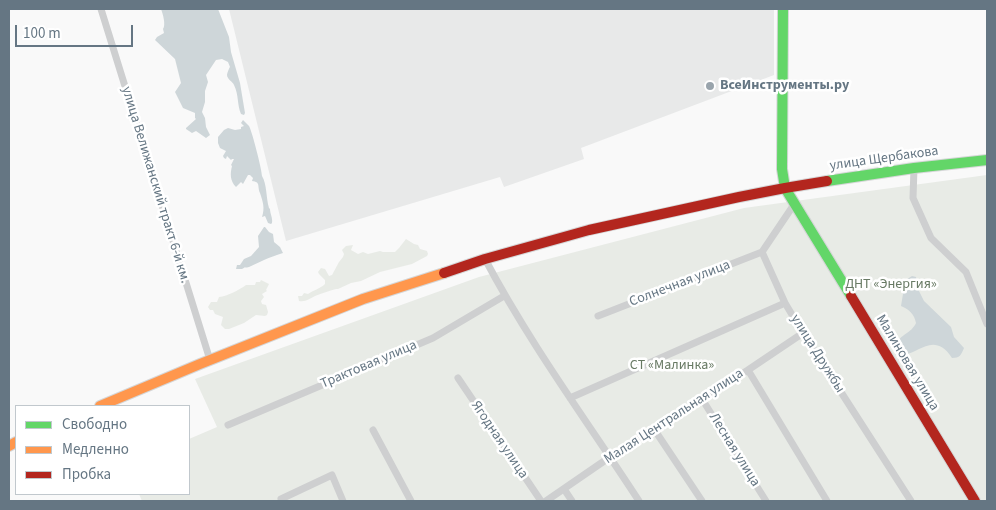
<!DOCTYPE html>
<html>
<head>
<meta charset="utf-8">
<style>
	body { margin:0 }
	#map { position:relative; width:996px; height:510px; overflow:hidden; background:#f9f9f9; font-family:"Source Sans 3",sans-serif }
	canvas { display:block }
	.frame { position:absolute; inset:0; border:10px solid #657683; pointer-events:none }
	.legend { position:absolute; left:15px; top:405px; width:175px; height:90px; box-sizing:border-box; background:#fff; border:1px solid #c1c8cd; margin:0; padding:6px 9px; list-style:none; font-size:15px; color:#657683 }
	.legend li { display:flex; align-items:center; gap:10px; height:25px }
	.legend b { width:25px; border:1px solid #c1c8cd }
	.scale { position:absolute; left:15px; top:25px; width:118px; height:22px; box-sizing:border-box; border:2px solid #657683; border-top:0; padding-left:6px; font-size:15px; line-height:18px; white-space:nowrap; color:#657683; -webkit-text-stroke:4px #fff; paint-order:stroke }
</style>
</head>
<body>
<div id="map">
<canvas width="996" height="510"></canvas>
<div class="frame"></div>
<ul class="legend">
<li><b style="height:6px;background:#63d668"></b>Свободно</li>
<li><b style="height:6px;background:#ff974d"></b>Медленно</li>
<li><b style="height:6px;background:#b3261e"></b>Пробка</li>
</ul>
<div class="scale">100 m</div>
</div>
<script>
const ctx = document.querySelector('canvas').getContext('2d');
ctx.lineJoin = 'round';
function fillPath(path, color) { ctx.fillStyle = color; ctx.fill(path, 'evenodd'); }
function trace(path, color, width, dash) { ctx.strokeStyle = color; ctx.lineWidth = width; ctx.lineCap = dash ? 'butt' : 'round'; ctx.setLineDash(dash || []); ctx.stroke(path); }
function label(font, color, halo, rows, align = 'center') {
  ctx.font = font + ' "Source Sans 3",sans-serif'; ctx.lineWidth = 5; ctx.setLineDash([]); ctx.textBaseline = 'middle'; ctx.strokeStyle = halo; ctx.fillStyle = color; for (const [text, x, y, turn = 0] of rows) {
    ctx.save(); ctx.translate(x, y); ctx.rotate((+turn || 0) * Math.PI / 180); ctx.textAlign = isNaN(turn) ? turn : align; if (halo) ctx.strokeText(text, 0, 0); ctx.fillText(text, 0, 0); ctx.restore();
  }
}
fillPath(new Path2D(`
	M229 9H774V75L581 148 584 159 504 187 500 177 286 241Z`), '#e8e9e9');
fillPath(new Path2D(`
	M987 175V501H142L139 494H189V439L217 427 195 379 479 277 744 208Z
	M406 239 414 244 418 245 420 249 427 251 428 254 427 256 412 264 380 272 361 281 351 283 338 289H336C329 291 322 293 315 296 309 299 306 302 299 301L298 296H302L304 293 308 294C313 290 320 289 325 284V280L319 274 318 272 321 268 325 269 329 276 332 275 339 262 343 257 344 254 342 250 346 246 353 245 351 250 358 254 363 252 368 254 380 251 383 252H395L399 248Z
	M261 280 269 284 266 290 267 291 262 294 264 297 261 301 262 304 266 305 268 312 267 315 265 316 256 315 244 323 229 329H225L221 325 223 317 215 314 213 310H210L208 307 211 302H217L219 297C228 296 239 290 246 285H255L256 282H260Z`), '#e8ebe6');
fillPath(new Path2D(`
	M161 9H218L229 37 231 52 240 83 245 113 244 115 241 114C237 105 239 95 234 85 233 82 227 79 227 75 227 74 229 68 230 67L228 62 222 59 216 60 206 75 208 82 205 91V102L202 112 205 118 206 127 210 135 206 138 196 131 192 133 186 129V128L196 119 195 118V113L183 108 175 92 181 83 175 59 155 40 157 37 164 33 163 29C166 25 163 14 161 9Z
	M243 120C245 122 247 124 249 126 252 131 262 170 262 176 267 184 266 198 269 208L270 209C270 214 273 218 272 223L271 224 268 223 265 216 262 217C265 208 263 202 260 193 257 186 261 182 252 181L253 178 250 175H248L243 184 241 182 236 187C230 181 230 174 232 166L231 165 234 159H232L231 160 227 156 226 159 224 158 223 156 226 151 220 148 218 143V137L224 130 228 128 235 130 241 129V127L244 126 241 123Z
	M264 227H265L269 232 273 234 274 242 280 247 283 253C277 255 270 257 264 260 259 262 254 265 249 267 242 269 248 265 242 269H236L237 265H240L244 259 251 256 259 247 258 236Z
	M912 276 916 277 918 289 924 301 951 327 954 337 964 348C961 355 960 358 952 358 929 323 909 372 895 346 901 333 911 334 916 323 914 314 910 310 901 306L903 294 900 290 901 285 904 281Z`), '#ced6d9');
const fast = new Path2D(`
	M783 9 782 169 785 188 851 296
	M827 181 914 168 987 160`);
const slow = new Path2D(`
	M100 406 200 364 363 299 444 273
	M9 446 16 442`);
const jam = new Path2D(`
	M444 273 485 259 589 230 739 197 785 188 827 181
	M851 296 975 501`);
trace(fast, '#d5d6d7', 12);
trace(slow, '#d5d6d7', 12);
trace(jam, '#d5d6d7', 12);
trace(new Path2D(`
	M101 9 210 360
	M914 168 913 198 931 238 966 272 987 324
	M795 203 762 252 785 303 803 333 911 501
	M485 259C530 344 587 421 639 501
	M598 316 762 252
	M748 370 827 501
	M458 378 541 501
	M570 398 785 303
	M702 399 766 501
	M228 425 433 338 504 296
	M654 429 702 501
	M373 430 411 501
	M564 489 572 501
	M281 499 332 475 343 501
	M546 501 610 457 748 370 803 333`), '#cecfd0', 7);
trace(fast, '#63d668', 10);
trace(slow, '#ff974d', 10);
trace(jam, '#b3261e', 10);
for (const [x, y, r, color] of [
	[710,86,5,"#99a4ac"]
]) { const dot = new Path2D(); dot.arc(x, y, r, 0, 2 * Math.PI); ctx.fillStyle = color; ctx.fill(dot); trace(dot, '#fff', 2); }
label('bold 14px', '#657683', '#fff', [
	["ВсеИнструменты.ру",720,86]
], 'left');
label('14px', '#657683', '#fff', [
	["улица Щербакова",884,159,-8],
	["улица Велижанский тракт 6-й км.",155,185,73],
	["Солнечная улица",680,284,-21],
	["улица Дружбы",817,354,58],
	["Малиновая улица",907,363,59],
	["Трактовая улица",369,365,-23],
	["Малая Центральная улица",674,417,-33],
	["Ягодная улица",499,440,56],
	["Лесная улица",734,450,58]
]);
label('14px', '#687a64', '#fff', [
	["ДНТ «Энергия»",891,285],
	["CТ «Малинка»",672,366]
]);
</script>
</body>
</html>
